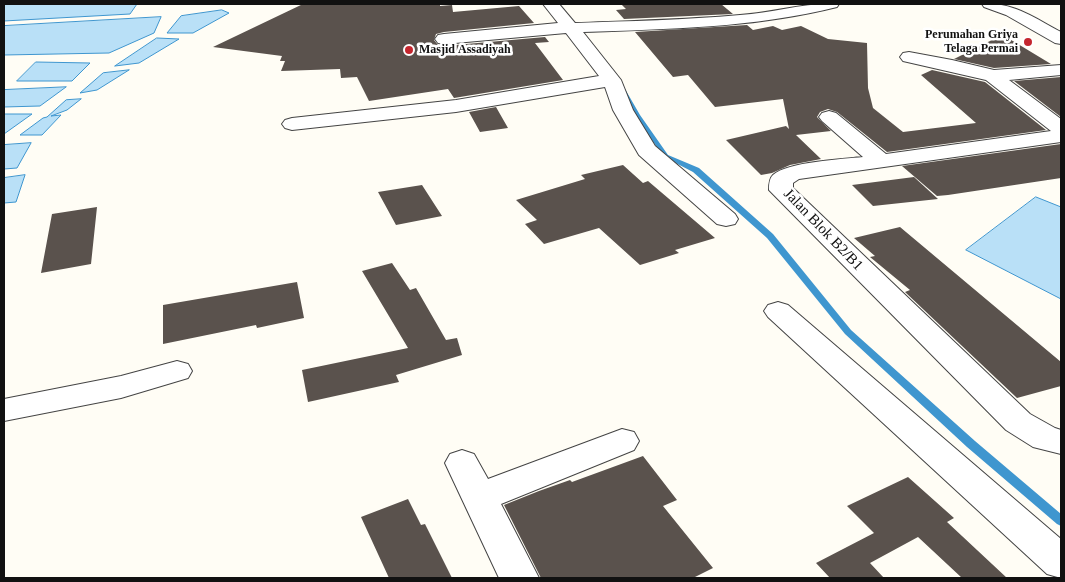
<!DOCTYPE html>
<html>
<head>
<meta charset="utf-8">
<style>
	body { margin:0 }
	#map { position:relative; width:1065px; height:582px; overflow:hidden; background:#fffdf5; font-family:Georgia,serif }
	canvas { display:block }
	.frame { position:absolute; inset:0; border:5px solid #111; pointer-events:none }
</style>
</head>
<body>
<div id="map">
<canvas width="1065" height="582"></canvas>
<div class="frame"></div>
</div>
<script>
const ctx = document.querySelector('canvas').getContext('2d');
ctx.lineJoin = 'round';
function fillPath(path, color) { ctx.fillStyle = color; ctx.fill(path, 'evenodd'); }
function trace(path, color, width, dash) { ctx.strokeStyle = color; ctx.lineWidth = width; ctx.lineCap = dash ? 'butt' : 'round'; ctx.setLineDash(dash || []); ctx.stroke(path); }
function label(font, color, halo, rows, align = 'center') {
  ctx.font = font + ' Georgia,serif'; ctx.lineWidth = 5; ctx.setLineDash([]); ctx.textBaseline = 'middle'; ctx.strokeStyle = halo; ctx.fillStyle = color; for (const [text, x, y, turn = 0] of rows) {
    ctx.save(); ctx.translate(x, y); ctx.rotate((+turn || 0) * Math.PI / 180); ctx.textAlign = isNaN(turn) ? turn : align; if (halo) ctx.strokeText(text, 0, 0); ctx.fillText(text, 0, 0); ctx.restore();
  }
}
const water = new Path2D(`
	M4 4H137L130 14 4 21Z
	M222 10 229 13 193 33H167L181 16Z
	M161 17 154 33 109 53 4 55V26Z
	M157 38 179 39 139 63 115 66Z
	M36 62 90 63 72 81H17Z
	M129 70 97 90 80 93 103 73Z
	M66 87 40 106 4 107V90Z
	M81 99 67 110 51 116 61 115 42 135H20L43 118 47 117 66 100Z
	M4 114H32L4 134Z
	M31 143 17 168 4 169V145Z
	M25 175 16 202 4 203V178Z
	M1036 197 1061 207V299L966 250Z`);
fillPath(water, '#b9e0f7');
trace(water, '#3f96cf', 1);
fillPath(new Path2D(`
	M621 89H625L640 115 668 155 699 168 773 234 851 330 975 441 1061 514V526L1057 524 967 447 845 334 767 238 693 172 664 157 634 115 620 90Z`), '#3f96cf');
fillPath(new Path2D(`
	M303 4H440V6L452 5 453 12 519 6 534 23 444 32 436 34 434 40 438 45 444 46 545 37 549 42 535 43 563 80 454 98 448 89 369 101 357 77 341 78 340 69 281 71 285 61H280L282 56 213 47Z
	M621 4H721L733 14 624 19 616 10 626 9Z
	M747 25 753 30 773 26 782 30 801 26 828 39 867 43 868 88 873 108 903 132 976 123 921 75 932 70 985 82 1046 130 887 152 837 112 828 109 820 112 817 117 831 131 796 135 821 159 790 165 772 173 761 175 726 140 786 126 789 129 783 99 715 107 688 75 673 77 635 32Z
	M1008 38 1051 64 994 68 954 59 994 39Z
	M1061 77V117L1014 81Z
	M496 107 508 128 480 132 469 112Z
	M1061 144V178L948 195 937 196 902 166Z
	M623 165 643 183 648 181 715 238 675 250 679 253 640 265 599 228 544 244 525 224 537 220 516 200 585 179 581 175Z
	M914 177 938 199 873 206 852 185Z
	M422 185 442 216 396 225 378 192Z
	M97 207 91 264 41 273 52 214Z
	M900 227 1061 362V386L1017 398 905 292 910 290 870 257 875 256 854 238Z
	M392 263 410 290 416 288 446 340 457 338 462 355 396 375 399 382 308 402 302 370 408 348 362 271Z
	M297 282 304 318 257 328 256 325 163 344V305Z
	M643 456 677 500 663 506 713 568 693 578H541L504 505 539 491 570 480 572 482Z
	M908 477 954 518 947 522 1007 578H962L918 537 870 563 884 578H830L816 563 874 533 847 506Z
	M408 499 421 525 425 524 452 578H389L361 517Z`), '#5a524d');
const minor = new Path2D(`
	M543 4H559L575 23C630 21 685 20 740 15 773 13 806 2 839 4L837 7C753 28 669 29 583 32L621 80 633 110 655 146 735 214 738 219 735 224 726 226 717 224 639 155 613 110 605 87 456 112 292 130 285 128 282 124 285 120 292 118 456 100 599 76 566 33 444 44 438 43 435 39 438 35 444 34 558 23Z
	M982 4C1014 2 1034 18 1061 32V44L1055 43 1006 15 984 7Z
	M909 52 952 60 994 70 1061 65V75L1009 80 1061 119V142L799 179 793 183V188L1030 414 1055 428 1061 430V454L1033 447 1006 430 769 190C769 185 769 179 773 175 787 162 843 159 863 157L822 121 819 117 822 113 829 111 836 113 886 154 1051 131 986 80 903 61 900 57 903 53Z
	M778 302 788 305 1061 539V578L1047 574 768 317 764 311 768 305Z
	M177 361 188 364 192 371 188 378 121 398 4 421V399L121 376Z
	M622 429 634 432 639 441 634 450 501 504 539 578H499L445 463 450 454 462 450 474 454 488 479Z`);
trace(minor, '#444', 2);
fillPath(minor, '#fff');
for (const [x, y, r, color] of [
	[1028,42,5,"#c4262e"],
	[409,50,5,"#c4262e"]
]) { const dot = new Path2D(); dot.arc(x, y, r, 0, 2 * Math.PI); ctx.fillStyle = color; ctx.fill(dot); trace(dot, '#fff', 2); }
label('bold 12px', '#111', '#fff', [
	["Perumahan Griya",1018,35],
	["Telaga Permai",1018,49],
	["Masjid Assadiyah",419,50,"left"]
], 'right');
label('15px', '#111', '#fff', [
	["Jalan Blok B2/B1",823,230,46]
]);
</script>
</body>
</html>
